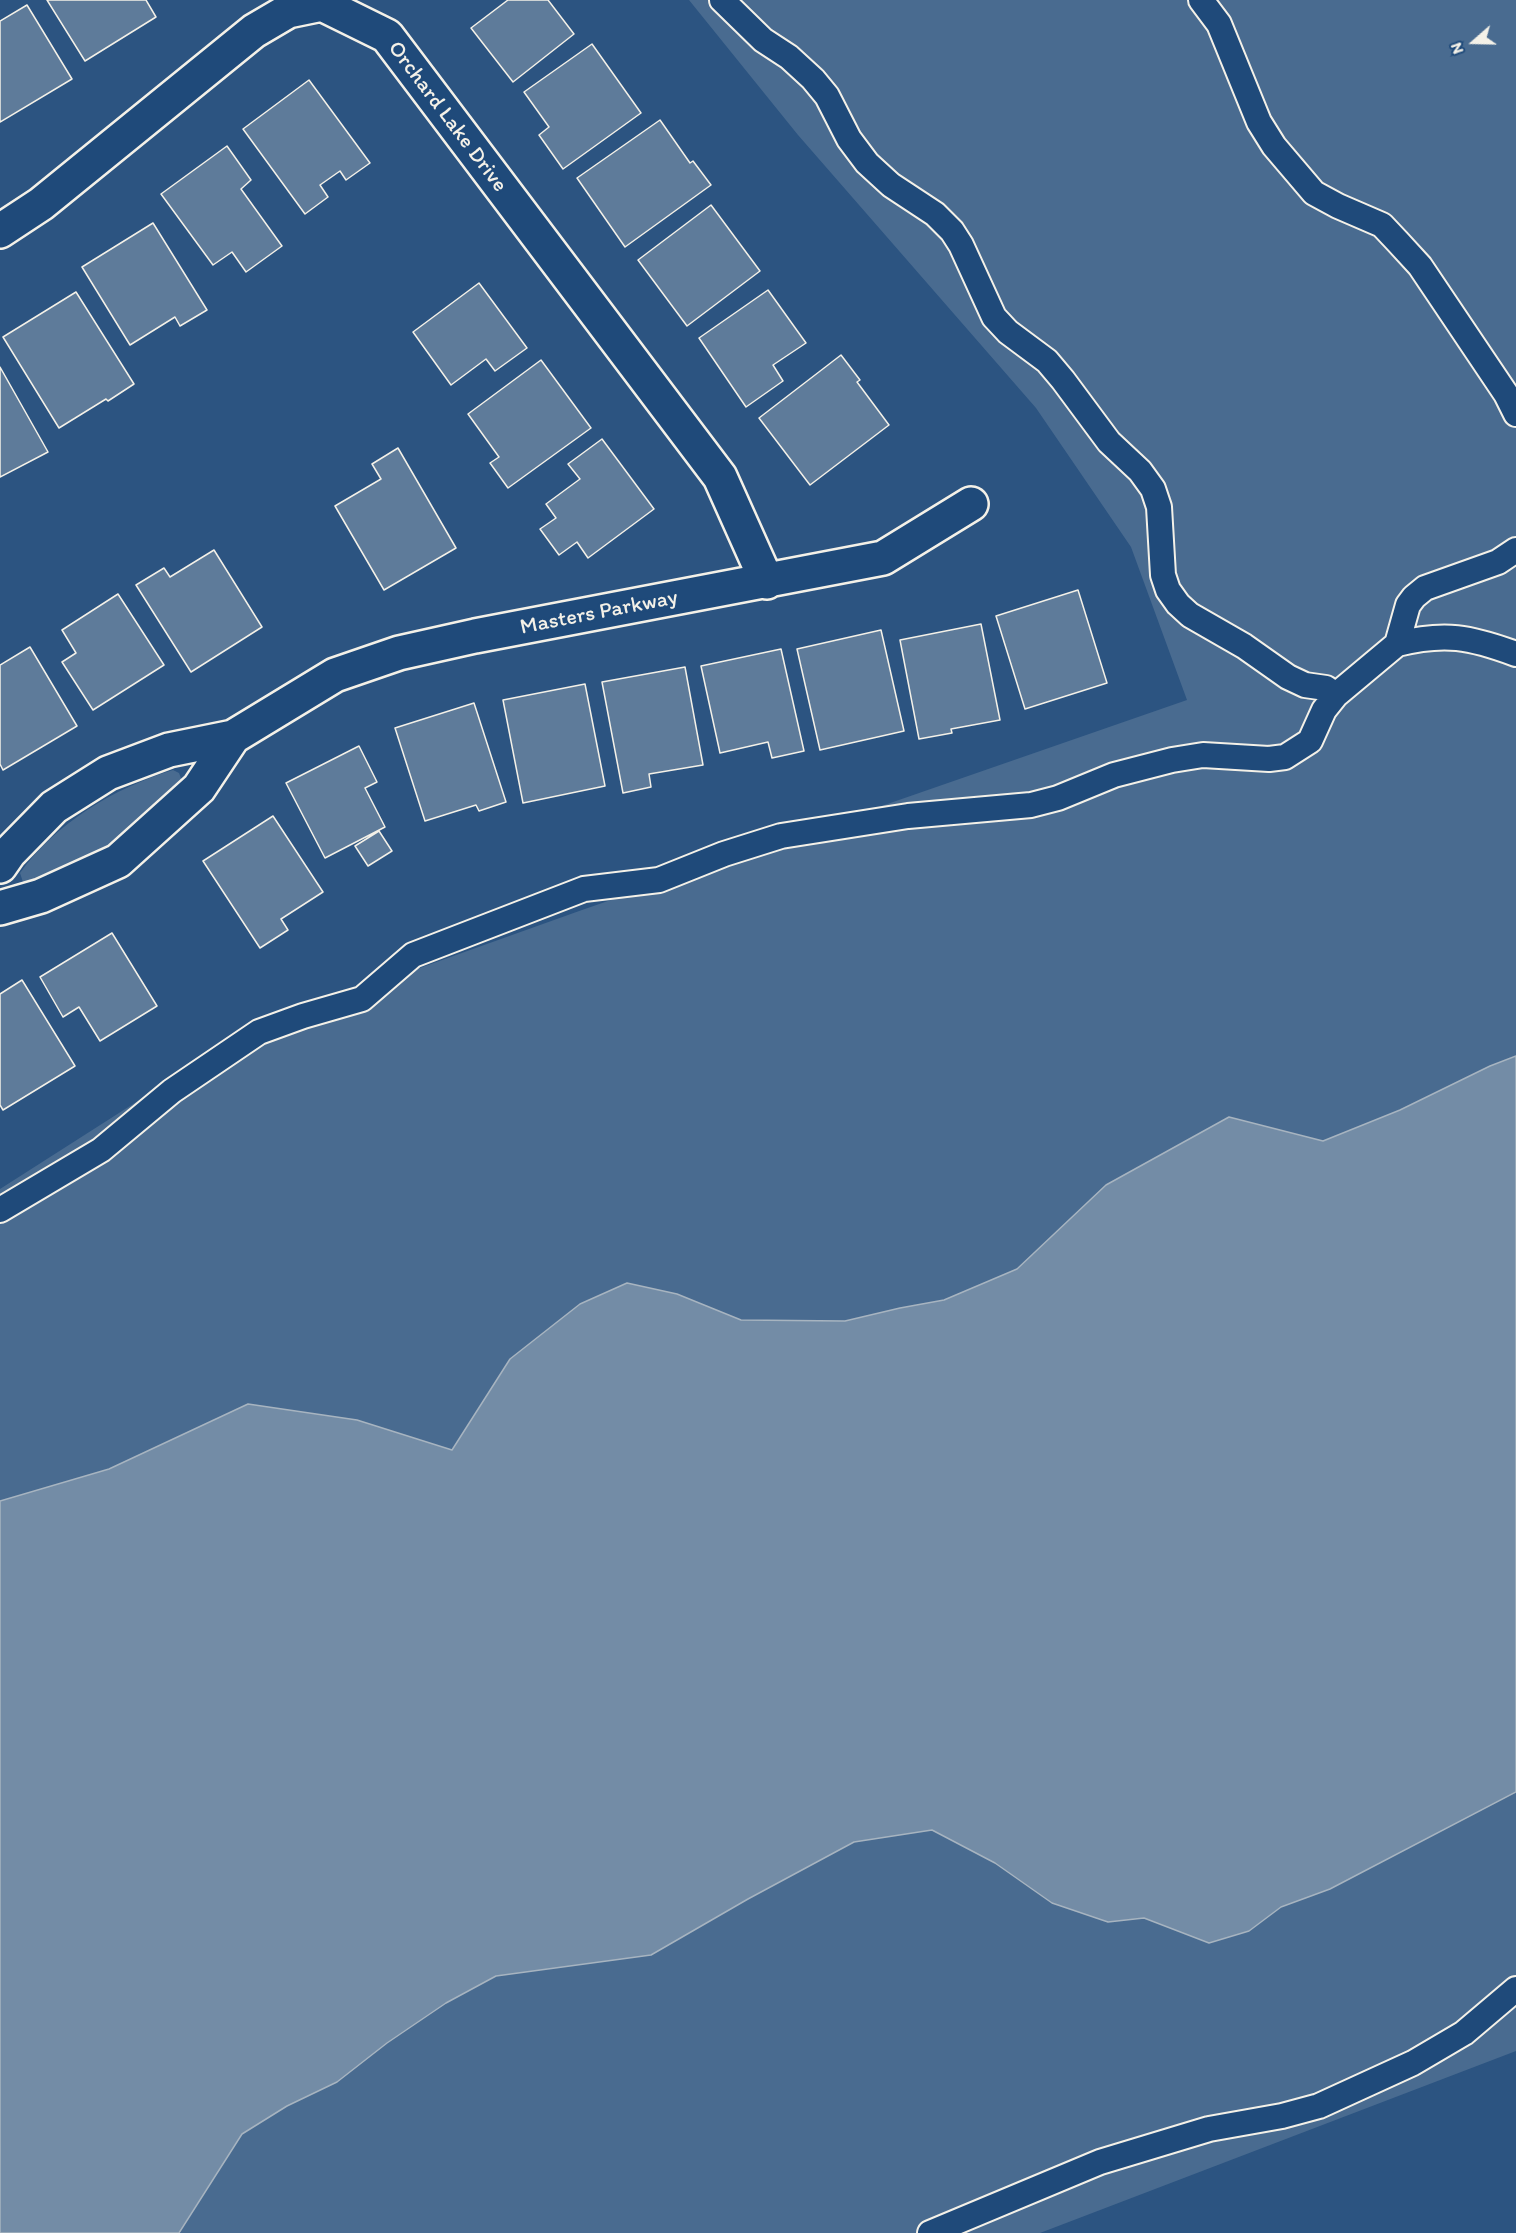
<!DOCTYPE html>
<html>
<head>
<meta charset="utf-8">
<style>
	body { margin:0 }
	#map { position:relative; width:1516px; height:2233px; overflow:hidden; background:#2c5481; font-family:Itim,sans-serif }
	canvas { display:block }
	.north { position:absolute; left:1444px; top:12px; width:60px; height:60px; -webkit-text-stroke:4px #1f4a7a; paint-order:stroke; rotate:250deg; font-size:16px; font-weight:700; line-height:24px; text-align:center; color:#f4f1e8 }
	.north::after { content:''; display:block; margin:auto; width:21px; height:27px; background:#f4f1e8; clip-path:polygon(50% 0,100% 100%,50% 72%,0 100%) }
</style>
</head>
<body>
<div id="map">
<canvas width="1516" height="2233"></canvas>
<div class="north">N</div>
</div>
<script>
const ctx = document.querySelector('canvas').getContext('2d');
ctx.lineJoin = 'round';
function fillPath(path, color) { ctx.fillStyle = color; ctx.fill(path, 'evenodd'); }
function trace(path, color, width, dash) { ctx.strokeStyle = color; ctx.lineWidth = width; ctx.lineCap = dash ? 'butt' : 'round'; ctx.setLineDash(dash || []); ctx.stroke(path); }
function label(font, color, halo, rows, align = 'center') {
  ctx.font = font + ' Itim,sans-serif'; ctx.lineWidth = 4.5; ctx.setLineDash([]); ctx.textBaseline = 'middle'; ctx.strokeStyle = halo; ctx.fillStyle = color; for (const [text, x, y, turn = 0] of rows) {
    ctx.save(); ctx.translate(x, y); ctx.rotate((+turn || 0) * Math.PI / 180); ctx.textAlign = isNaN(turn) ? turn : align; if (halo) ctx.strokeText(text, 0, 0); ctx.fillText(text, 0, 0); ctx.restore();
  }
}
fillPath(new Path2D(`
	M689 0H1516V2051L1040 2233H0V1189L252 1028 582 910 1187 700 1131 547 1036 408 798 135Z
	M173 770 179 773 182 781 138 828 97 857 28 884 23 882 20 873C56 823 114 788 173 770Z`), '#496b90');
const water = new Path2D(`
	M1516 1056V1792L1330 1889 1281 1907 1249 1931 1209 1943 1144 1918 1108 1922 1052 1903 995 1863 932 1830 854 1842 748 1899 651 1955 496 1976 446 2003 387 2043 337 2082 287 2106 242 2134 179 2233H0V1501L109 1469 248 1404 357 1420 452 1450 510 1359 580 1304 627 1283 677 1294 741 1320 845 1321 900 1308 944 1300 1017 1269 1106 1185 1229 1117 1323 1141 1400 1110 1490 1066Z`);
fillPath(water, '#738ca6');
trace(water, '#a7b4c0', 1.5);
const building = new Path2D(`
	M47 0H146L156 17 85 61Z
	M508 0H548L574 34 513 82 471 28Z
	M27 5 72 79 0 122V21Z
	M592 44 641 113 563 169 539 135 549 127 524 92Z
	M309 80 370 163 346 180 340 171 320 185 328 197 305 214 243 129Z
	M660 120 690 163 693 161 711 185 625 247 577 178Z
	M227 146 251 180 241 189 282 246 246 272 232 252 213 265 161 194Z
	M711 205 760 271 687 326 638 260Z
	M153 223 207 310 180 326 175 317 130 345 82 267Z
	M479 283 527 348 495 371 486 359 451 385 413 332Z
	M768 290 806 343 773 365 783 381 746 407 699 338Z
	M76 292 134 384 108 401 106 399 59 428 3 337Z
	M841 355 860 380 857 382 889 425 810 485 759 418Z
	M541 360 591 428 508 488 490 463 499 457 468 414Z
	M0 367 48 452 0 477Z
	M602 439 654 509 588 558 577 542 559 555 540 529 556 518 546 504 580 479 568 464Z
	M398 448 456 548 384 590 335 506 381 479 372 464Z
	M214 550 262 627 191 672 136 585 164 568 170 577Z
	M1078 590 1107 683 1025 709 996 616Z
	M118 594 164 665 93 710 62 662 76 653 62 630Z
	M981 624 1000 720 951 729 952 733 919 739 900 640Z
	M881 630 904 731 820 750 797 649Z
	M30 647 77 726 3 770 0 764V665Z
	M781 649 804 751 772 758 768 742 720 753 701 666Z
	M685 667 703 765 649 774 651 787 623 793 602 682Z
	M585 684 605 786 523 803 503 700Z
	M474 703 506 802 479 811 476 805 425 821 395 728Z
	M359 746 377 782 365 788 385 827 325 858 286 783Z
	M273 816 323 892 281 919 288 930 260 948 203 861Z
	M379 831 392 851 368 866 355 846Z
	M112 933 157 1006 100 1041 79 1007 63 1017 40 977Z
	M22 980 75 1066 3 1110 0 1105V994Z`);
fillPath(building, '#5e7b9a');
trace(building, '#f4f1e8', 1.5);
const service = new Path2D(`
	M722 0 763 40 789 57 813 79 827 96 849 139 867 163 891 185 935 214 952 231 961 245 994 317 1008 332 1047 361 1063 380 1109 442 1140 471 1153 489 1159 507 1163 575 1168 590 1178 604 1190 615 1244 646 1288 677 1305 685 1326 688 1336 695
	M1201 0 1219 24 1259 122 1274 146 1314 193 1338 206 1382 225 1398 242 1420 266 1506 394 1516 414
	M1397 644C1445 632 1470 637 1516 654
	M0 1210 101 1150 172 1091 259 1032 303 1016 362 999 413 955 584 889 659 880 724 854 781 836 908 816 1031 805 1058 798 1114 775 1172 760 1203 755 1269 759 1285 757 1310 741 1324 710 1336 695 1397 644 1408 605 1414 597 1425 588 1498 562 1516 550
	M930 2233 1100 2162 1209 2129 1282 2116 1319 2106 1413 2063 1464 2033 1516 1989`);
const minor = new Path2D(`
	M0 231 41 204 254 31 288 11 322 4 387 36 720 477 767 582
	M0 866 9 853 54 807 108 773 169 750 233 737 335 675 399 653 475 636 883 558 971 504
	M0 908 41 896 118 861 199 788 233 737`);
trace(service, '#f4f1e8', 28);
trace(minor, '#f4f1e8', 38);
trace(service, '#1f4a7a', 24);
trace(minor, '#1f4a7a', 33);
label('22px', '#f4f1e8', '#1f4a7a', [
	["Orchard Lake Drive",447,117,53],
	["Masters Parkway",599,613,-11]
]);
</script>
</body>
</html>
